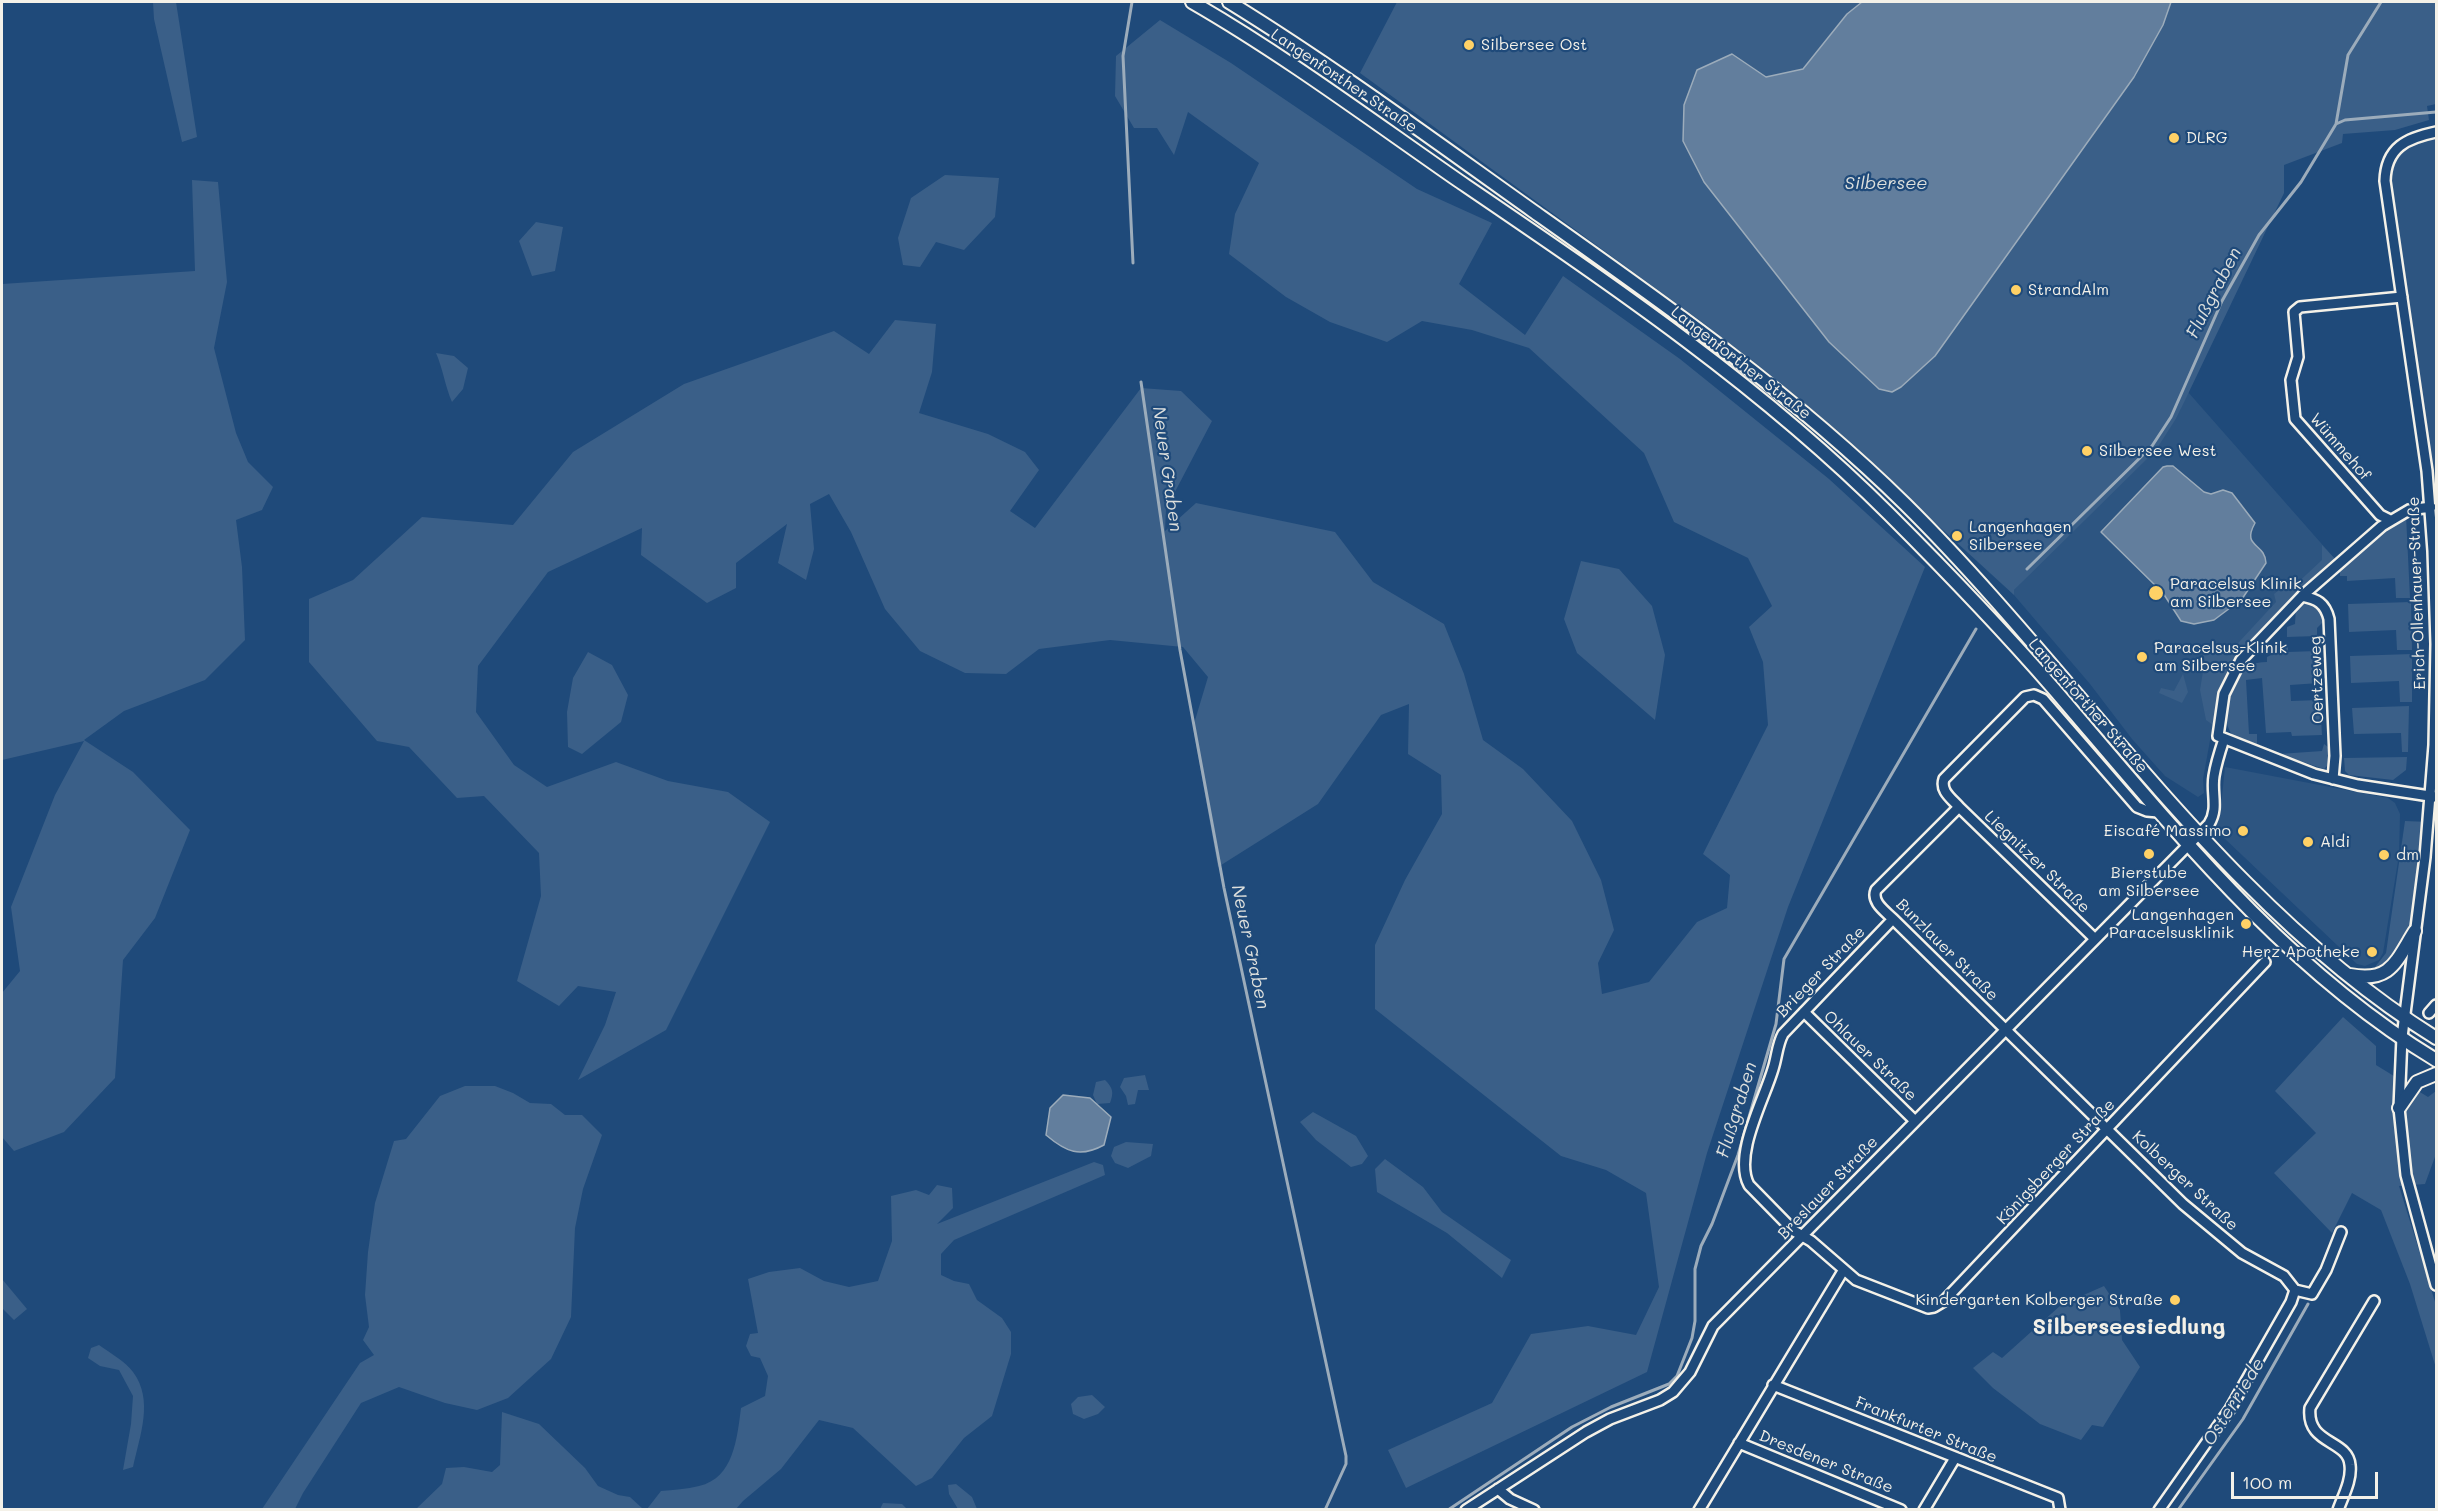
<!DOCTYPE html>
<html>
<head>
<meta charset="utf-8">
<style>
	body { margin:0 }
	#map { position:relative; width:2438px; height:1511px; overflow:hidden; background:#1f4a7a; font-family:Mali,sans-serif }
	canvas { display:block }
	.frame { position:absolute; inset:0; border:3px solid #f4f1e8; pointer-events:none }
	.scale { position:absolute; left:2231px; top:1472px; width:147px; height:27px; box-sizing:border-box; border:3px solid #f4f1e8; border-top:0; padding-left:8px; font-size:18px; line-height:21px; white-space:nowrap; color:#f4f1e8; -webkit-text-stroke:4px #1f4a7a; paint-order:stroke }
</style>
</head>
<body>
<div id="map">
<canvas width="2438" height="1511"></canvas>
<div class="frame"></div>
<div class="scale">100 m</div>
</div>
<script>
const ctx = document.querySelector('canvas').getContext('2d');
ctx.lineJoin = 'round';
function fillPath(path, color) { ctx.fillStyle = color; ctx.fill(path, 'evenodd'); }
function trace(path, color, width, dash) { ctx.strokeStyle = color; ctx.lineWidth = width; ctx.lineCap = dash ? 'butt' : 'round'; ctx.setLineDash(dash || []); ctx.stroke(path); }
function label(font, color, halo, rows, align = 'center') {
  ctx.font = font + ' Mali,sans-serif'; ctx.lineWidth = 4.5; ctx.setLineDash([]); ctx.textBaseline = 'middle'; ctx.strokeStyle = halo; ctx.fillStyle = color; for (const [text, x, y, turn = 0] of rows) {
    ctx.save(); ctx.translate(x, y); ctx.rotate((+turn || 0) * Math.PI / 180); ctx.textAlign = isNaN(turn) ? turn : align; if (halo) ctx.strokeText(text, 0, 0); ctx.fillText(text, 0, 0); ctx.restore();
  }
}
fillPath(new Path2D(`
	M2436 132V493H2430L2388 203 2390 156 2424 134Z
	M2188 392 2335 559 2260 631 2227 671 2217 702 2203 779 2204 793 2198 797 2165 776 2132 739 2090 684 2014 595V590L2177 417Z
	M2225 767 2388 798 2395 803 2400 814 2399 855 2383 953 2379 960 2365 966 2357 964 2224 838 2215 825 2220 816Z`), '#2d5581');
fillPath(new Path2D(`
	M153 2H176L197 137 182 142 154 19Z
	M1397 2H2436V104L2427 106 2429 120 2395 130 2343 134 2342 143 2284 165V193L2177 417 2156 450 2014 590V595L1802 401 1706 325 1360 73Z
	M1160 20 1231 63 1417 189 1492 223 1459 284 1525 335 1563 276 1680 359 1829 479 1925 567 1788 907 1707 1153 1647 1372 1406 1488 1388 1450 1492 1403 1531 1334 1588 1326 1636 1335 1659 1287 1646 1193 1606 1170 1561 1156 1375 1009V945L1405 880 1442 814 1441 775 1408 754 1409 704 1381 715 1318 804 1218 867 1193 727 1208 677 1183 647 1110 640 1039 649 1006 674 965 673 920 651 885 609 851 532 829 494 810 504 814 549 806 580 778 563 787 524 736 563V588L707 603 641 555 642 528 548 572 478 666 476 712 514 765 547 787 616 762 668 781 728 792 770 822 666 1030 578 1080 605 1025 616 992 578 986 559 1006 517 981 541 896 539 853 484 796 457 798 409 747 377 741 309 662V599L353 580 422 517 513 525 573 452 684 384 834 331 869 354 895 320 936 324 932 372 919 413 988 434 1025 452 1039 470 1010 511 1035 528 1141 388 1181 391 1212 421 1166 509 1165 531 1196 503 1335 532 1373 582 1444 624 1464 674 1483 740 1523 769 1572 821 1601 880 1614 930 1598 963 1602 994 1649 982 1697 922 1727 908 1730 875 1703 854 1768 725 1763 662 1749 627 1772 606 1748 558 1674 522 1644 453 1529 348 1472 330 1422 321 1387 342 1330 322 1286 297 1229 254 1235 214 1259 163 1188 112 1174 155 1157 128H1134L1115 96 1116 56Z
	M945 175 999 178 995 217 964 250 936 242 920 267 903 265 898 238 911 198Z
	M192 180 218 182 227 282 214 348 236 433 248 462 273 487 262 510 236 520 242 567 245 640 205 680 124 711 84 740 133 772 190 830 155 918 123 960 115 1078 64 1132 14 1151 2 1137V993L20 971 11 907 55 795 84 741 2 760V284L195 271Z
	M536 222 563 227 555 271 532 276 519 241Z
	M436 353 454 356 468 368 463 389 452 402C445 386 443 369 436 353Z
	M2406 515 2410 598H2396L2395 578 2347 581V576H2340V566L2377 534Z
	M2322 545 2335 559C2302 590 2250 633 2228 670 2218 687 2216 706 2213 725L2206 720 2200 690 2204 665 2203 653 2217 647 2228 654 2276 602 2274 594 2284 586 2292 588 2322 560Z
	M1581 561 1619 569 1652 606 1665 655 1655 720 1577 653 1564 619Z
	M2411 602 2412 650H2397L2396 630 2349 632 2348 604Z
	M2302 603C2316 602 2319 607 2326 619L2317 628V636L2287 637V627L2295 624 2296 606Z
	M2288 644V652L2317 651 2319 683 2290 685 2291 701 2320 700 2322 735 2292 736 2291 732 2266 733 2262 678 2246 680 2249 734H2257V745L2232 735C2225 723 2225 716 2227 702 2232 677 2238 663 2267 662V657L2275 653V649H2280V645Z
	M588 652 612 665 628 695 621 722 582 754 568 747 567 712 573 678Z
	M2412 654V702H2400L2399 681 2351 683 2350 656Z
	M2183 674 2188 692 2182 703 2159 693 2161 688 2174 691Z
	M2409 706 2408 752H2402L2401 733 2354 734 2352 708Z
	M2324 744 2332 750 2331 762 2324 769 2279 754 2322 751Z
	M2407 757 2406 770 2393 780 2349 775 2345 771 2344 758Z
	M2405 821 2429 822 2422 877H2417L2411 921 2417 923 2379 975 2375 967 2386 953Z
	M2343 1017 2376 1046V1065L2428 1097 2436 1091V1154L2425 1184 2399 1186 2436 1305V1368L2410 1284 2381 1210 2352 1193 2332 1233 2274 1173 2316 1133 2275 1091Z
	M1145 1075 1149 1090H1138L1135 1104 1128 1105 1126 1096 1120 1087 1124 1078Z
	M1105 1080C1113 1088 1114 1092 1110 1103L1097 1104 1093 1095 1096 1082Z
	M465 1086H495L513 1093 530 1103 551 1104 565 1115H582L602 1135 583 1189 575 1228 571 1317 551 1359 508 1398 477 1410 445 1403 399 1387 361 1403 303 1493 295 1509H262L360 1363 374 1355 363 1340 369 1327 365 1295 368 1252 375 1203 394 1141 406 1139 440 1096Z
	M1313 1112 1356 1136 1368 1156 1362 1164 1351 1167 1316 1140 1300 1122Z
	M1126 1142 1153 1144 1151 1156 1128 1168 1115 1163 1111 1156 1114 1147Z
	M1385 1159 1423 1187 1442 1212 1511 1260 1502 1278 1447 1233 1377 1192 1375 1169Z
	M1094 1162 1103 1165 1105 1175 954 1240 941 1254V1275L954 1281 969 1284 977 1300 1002 1318 1011 1332V1354L992 1416 964 1438 932 1478 916 1486 853 1428 819 1420 781 1469 743 1501 736 1509H647L661 1491C673 1490 687 1489 699 1486 734 1478 737 1438 741 1408L765 1396 768 1376 760 1358 751 1356 746 1346 750 1334 758 1333 748 1279 769 1272 800 1268 824 1281 849 1287 878 1281 892 1241 891 1196 916 1190 929 1195 937 1185 952 1188 953 1208 937 1224Z
	M2 1279 27 1309 14 1320 2 1308Z
	M2104 1286 2120 1310 2122 1340 2140 1367 2103 1427 2092 1425 2081 1440 2040 1424 1993 1388 1973 1368 1993 1352 2002 1358 2061 1305Z
	M99 1345C110 1353 125 1361 133 1372 154 1400 140 1435 133 1467L123 1470 131 1424 133 1396 119 1370 100 1366 88 1358 91 1348Z
	M1092 1395 1105 1407 1098 1414 1084 1419 1073 1414 1071 1404 1078 1397Z
	M502 1412 539 1424 585 1468 598 1486 618 1495 630 1497 643 1509H416L442 1484 446 1468 464 1467 492 1472 500 1465Z
	M956 1484 972 1497 977 1509H958L949 1494 948 1485Z
	M883 1503 902 1504 907 1509H880Z`), '#3a5f88');
const water = new Path2D(`
	M1862 2H2171L2163 25 2134 77 1935 356 1901 387 1892 392 1879 389 1829 342 1704 182 1683 141 1684 105 1697 70 1732 54 1766 77 1803 69 1847 14Z
	M2167 466H2173L2204 492 2211 494 2223 490 2232 493 2255 523C2241 548 2265 542 2266 563L2242 599 2214 620 2194 624 2181 621 2163 593 2101 532 2163 467Z
	M1063 1095 1090 1098 1111 1117 1104 1145C1080 1158 1066 1152 1046 1135L1050 1108Z`);
fillPath(water, '#627e9d');
trace(water, '#9cacbb', 1.5);
trace(new Path2D(`
	M1132 2 1123 56 1133 263
	M2336 124 2345 120 2436 112
	M1141 382 1180 650 1224 888 1346 1456V1464L1325 1510
	M2027 569 2152 446 2171 417 2222 301 2259 235 2301 182 2336 124 2348 55 2381 2
	M1448 1510 1572 1427 1611 1407 1669 1384 1677 1376 1692 1338 1695 1321V1269L1701 1246 1712 1224 1738 1155 1776 1024 1784 959 1976 629
	M2178 1510 2243 1419 2308 1304`), '#9cacbb', 3);
const minor = new Path2D(`
	M2436 132C2407 138 2386 147 2385 181L2427 471 2433 551 2436 644 2434 745 2425 857 2402 1037 2399 1108 2406 1175 2436 1285
	M2431 507 2409 510 2382 526 2302 596 2241 660 2224 694 2218 736 2314 774 2358 785 2436 797
	M2390 520 2380 515 2295 419 2291 380 2298 357 2294 312 2300 307 2402 297
	M2302 596C2317 599 2325 603 2329 619L2335 756 2333 779
	M1959 807 2094 938
	M2158 812 2147 811 2137 807 2043 699 2034 695 2025 697 1944 779C1940 791 1951 798 1959 807L1876 890C1871 902 1885 911 1893 919L2183 1204 2242 1253 2284 1276 2295 1290 2291 1302 2230 1409 2159 1510
	M1893 919 1783 1034C1777 1045 1777 1057 1773 1069 1764 1100 1733 1155 1749 1185L1794 1231 1811 1241 1856 1280 1928 1308 1934 1307 1944 1301 2265 962
	M1804 1012 1915 1121
	M2429 1013 2436 1005
	M2295 1290 2312 1294 2326 1270 2341 1232
	M1773 1385 2058 1498 2060 1510
	M1739 1443 1901 1510
	M1498 1489 1510 1499 1534 1510
	M1466 1510 1586 1432 1610 1419 1660 1400 1673 1392 1690 1372 1713 1326 2209 824C2219 808 2211 793 2214 776 2216 763 2220 751 2224 739
	M1699 1510 1843 1271
	M1924 1510 1955 1458
	M2338 1510C2343 1496 2352 1480 2350 1465 2348 1439 2306 1445 2310 1408L2374 1301`);
const major = new Path2D(`
	M1192 2C1284 55 1371 120 1459 181 1609 283 1760 385 1889 514 1945 570 2001 628 2053 688 2169 823 2282 967 2436 1060
	M1229 2C1333 66 1433 140 1533 211 1662 302 1792 393 1905 504 2081 678 2223 906 2436 1038
	M2350 975C2391 983 2396 961 2415 931
	M2399 1108 2417 1082 2436 1074`);
trace(minor, '#f4f1e8', 14);
trace(major, '#f4f1e8', 16);
trace(minor, '#1f4a7a', 9);
trace(major, '#1f4a7a', 12);
for (const [x, y, r, color] of [
	[1469,45,6,"#ffd166"],
	[2174,138,6,"#ffd166"],
	[2016,290,6,"#ffd166"],
	[2087,451,6,"#ffd166"],
	[1957,536,6,"#ffd166"],
	[2156,593,8,"#ffd166"],
	[2142,657,6,"#ffd166"],
	[2243,831,6,"#ffd166"],
	[2308,842,6,"#ffd166"],
	[2149,854,6,"#ffd166"],
	[2384,855,6,"#ffd166"],
	[2246,924,6,"#ffd166"],
	[2372,952,6,"#ffd166"],
	[2175,1300,6,"#ffd166"]
]) { const dot = new Path2D(); dot.arc(x, y, r, 0, 2 * Math.PI); ctx.fillStyle = color; ctx.fill(dot); trace(dot, '#1f4a7a', 2); }
label('16px', '#f4f1e8', '#1f4a7a', [
	["Silbersee Ost",1481,45],
	["DLRG",2186,138],
	["StrandAlm",2028,290],
	["Silbersee West",2099,451],
	["Langenhagen",1969,527],
	["Silbersee",1969,545],
	["Paracelsus Klinik",2170,584],
	["am Silbersee",2170,602],
	["Paracelsus-Klinik",2154,648],
	["am Silbersee",2154,666],
	["Eiscafé Massimo",2231,831,"right"],
	["Aldi",2320,842],
	["dm",2396,855],
	["Bierstube",2149,873,"center"],
	["am Silbersee",2149,891,"center"],
	["Langenhagen",2234,915,"right"],
	["Paracelsusklinik",2234,933,"right"],
	["Herz Apotheke",2360,952,"right"],
	["Kindergarten Kolberger Straße",2163,1300,"right"]
], 'left');
label('16px', '#f4f1e8', '#1f4a7a', [
	["Langenforther Straße",1344,81,34],
	["Langenforther Straße",1741,363,38],
	["Wümmehof",2340,447,49],
	["Erich-Ollenhauer-Straße",2417,593,-92],
	["Oertzeweg",2317,680,-92],
	["Langenforther Straße",2088,706,49],
	["Liegnitzer Straße",2037,862,44],
	["Bunzlauer Straße",1947,950,45],
	["Brieger Straße",1821,972,-46],
	["Ohlauer Straße",1870,1056,44],
	["Königsberger Straße",2056,1162,-47],
	["Kolberger Straße",2185,1181,43],
	["Breslauer Straße",1828,1188,-46],
	["Frankfurter Straße",1926,1430,22],
	["Dresdener Straße",1826,1462,22]
]);
label('italic 18px', '#dee0dd', '#1f4a7a', [
	["Silbersee",1886,183],
	["Flußgraben",2214,293,-63],
	["Neuer Graben",1167,469,82],
	["Neuer Graben",1250,947,78],
	["Flußgraben",1737,1110,-73],
	["Osterriede",2234,1402,-58]
]);
label('bold 22px', '#f4f1e8', '#1f4a7a', [
	["Silberseesiedlung",2129,1327]
]);
</script>
</body>
</html>
